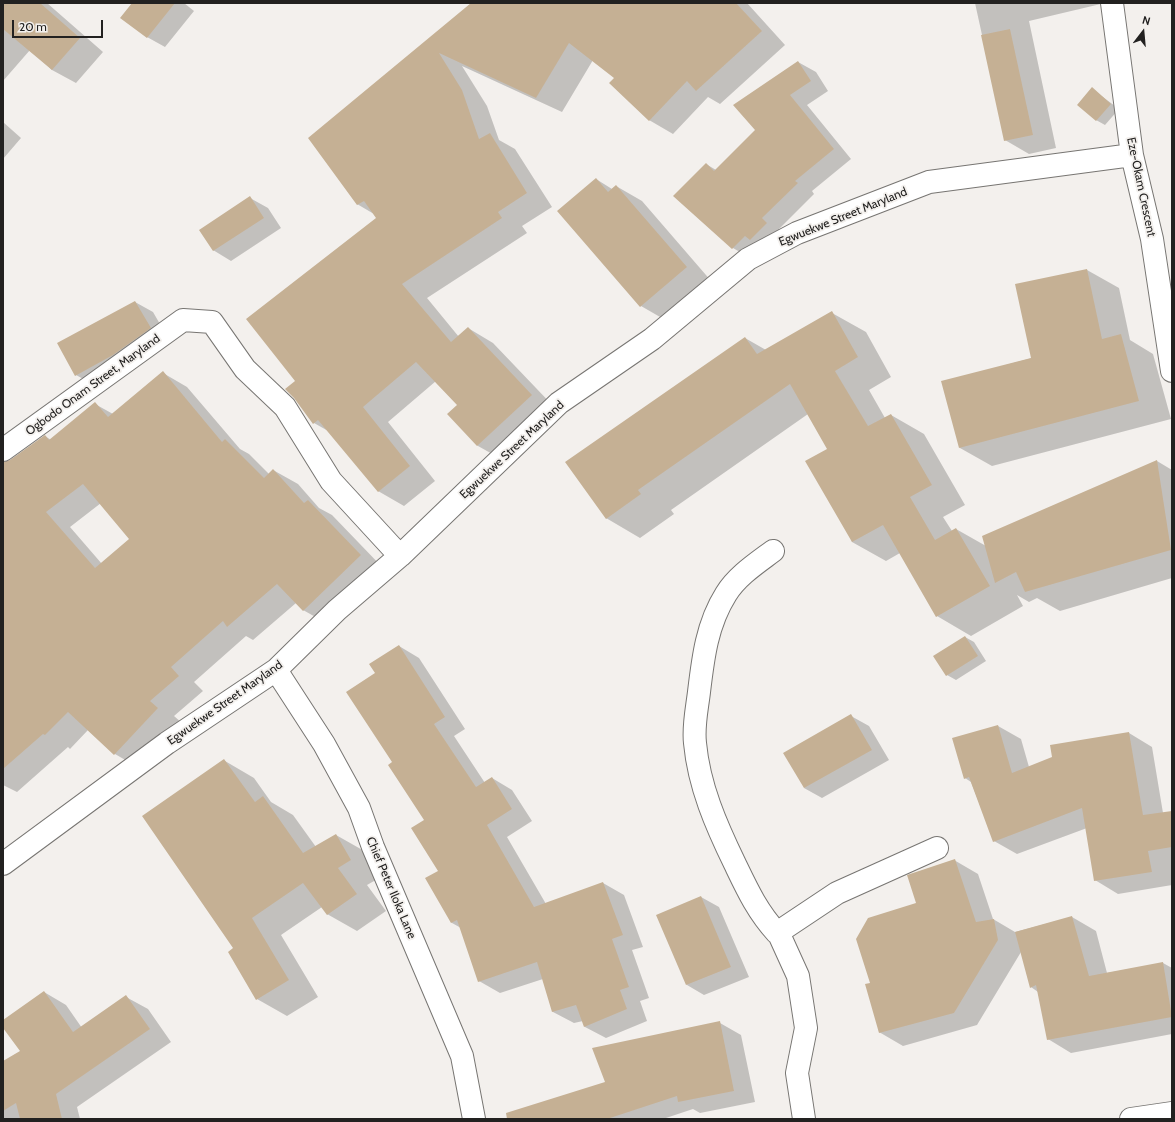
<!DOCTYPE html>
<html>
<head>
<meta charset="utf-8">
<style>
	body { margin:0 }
	#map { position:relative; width:1175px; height:1122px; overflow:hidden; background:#f3f0ed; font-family:Cabin,sans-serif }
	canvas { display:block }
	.frame { position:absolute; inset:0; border:4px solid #222120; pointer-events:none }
	.north { position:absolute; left:1123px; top:12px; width:40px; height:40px; -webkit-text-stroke:3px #f3f0ed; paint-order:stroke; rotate:16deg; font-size:11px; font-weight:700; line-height:16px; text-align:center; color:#222120 }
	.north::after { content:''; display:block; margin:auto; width:14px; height:18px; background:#222120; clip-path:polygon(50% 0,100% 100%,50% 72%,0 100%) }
	.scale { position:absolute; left:12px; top:20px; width:91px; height:18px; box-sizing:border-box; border:2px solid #222120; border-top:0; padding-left:5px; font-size:12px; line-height:14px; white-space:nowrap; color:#222120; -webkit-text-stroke:3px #f3f0ed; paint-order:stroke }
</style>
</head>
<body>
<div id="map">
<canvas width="1175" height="1122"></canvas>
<div class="frame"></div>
<div class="north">N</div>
<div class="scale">20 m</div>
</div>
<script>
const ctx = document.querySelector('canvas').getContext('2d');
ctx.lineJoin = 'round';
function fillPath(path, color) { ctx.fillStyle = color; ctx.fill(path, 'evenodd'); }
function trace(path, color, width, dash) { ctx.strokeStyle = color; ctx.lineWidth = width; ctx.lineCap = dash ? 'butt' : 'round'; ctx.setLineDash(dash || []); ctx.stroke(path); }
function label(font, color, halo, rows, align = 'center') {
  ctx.font = font + ' Cabin,sans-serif'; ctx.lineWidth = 3.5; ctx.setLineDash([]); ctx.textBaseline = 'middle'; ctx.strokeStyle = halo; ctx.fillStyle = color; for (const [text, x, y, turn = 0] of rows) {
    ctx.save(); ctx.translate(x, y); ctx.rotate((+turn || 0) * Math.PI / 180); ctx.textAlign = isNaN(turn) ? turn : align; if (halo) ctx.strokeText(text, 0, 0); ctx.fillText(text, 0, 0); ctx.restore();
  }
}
fillPath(new Path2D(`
	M3 3H47L103 52 76 83 52 70 30 50 3 81Z
	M133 3H184L194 11 165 47 147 37Z
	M503 3H747L785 45 720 104 708 97 673 134 649 120 615 78 593 60 562 112 462 66 487 106 499 140 515 149 552 207 522 226 527 233 427 298 459 337 468 328 493 343 557 410 503 460 478 446 449 414 459 405 436 381 388 422 435 481 404 506 378 491 330 432 314 423 294 397 296 381 377 218 374 214 357 204 309 138Z
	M975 3H1105L1029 21 1056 148 1029 154 1005 140Z
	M798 62 816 72 828 91 807 105 851 159 812 191 814 194 779 229 783 233 750 258 733 248 674 196 706 164 716 170 756 130Z
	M1092 89 1119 109 1105 125 1096 120Z
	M3 122 21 138 3 159Z
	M596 179 612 189 616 186 642 201 712 282 667 321 641 306Z
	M250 198 268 208 281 228 231 261 213 250Z
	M1087 270 1119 288 1130 340 1153 354 1171 419 992 466 960 448 943 382 1032 358Z
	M135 302 153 312 168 338 94 385 76 375Z
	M832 313 866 332 891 377 869 390 885 418 891 415 924 434 965 505 943 517 952 531 956 529 986 546 1157 461 1172 470V578L1060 611 1037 598 1029 602 1017 595 1023 606 971 636 937 616 900 553 886 561 852 542 828 449 808 414 671 510 674 514 640 538 606 518 745 338 766 350Z
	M163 373 187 387 240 449 249 454 269 474 273 470 298 484 319 508 332 515 385 570 328 624 303 610 296 603 253 640 246 636 194 682 203 691 174 716 182 723 139 768 115 754 88 730 70 749 68 747 17 792 3 785V463L11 461 45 436 51 440 95 404 113 414ZM101 503 131 539 102 564 70 527Z
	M965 637 974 642 986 661 956 680 947 675Z
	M399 646 419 658 465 729 454 736 485 783 492 778 512 790 532 821 507 837 546 904 603 883 624 895 643 947 632 950 649 998 640 1001 647 1021 606 1038 585 1027 583 1021 574 1023 553 1012 543 979 500 993 479 981 461 928 452 923 427 878 440 871 425 820 394 763 376 673Z
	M851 716 869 726 889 760 822 798 804 788Z
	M998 726 1021 739 1029 767 1129 733 1152 747 1163 813H1172V885L1118 894 1095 880 1087 828 1017 854 994 841 971 782 965 778Z
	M225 761 254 778 271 802 293 815 316 847 336 835 366 852 381 877 367 885 386 911 357 931 327 914 322 907 281 935 318 997 287 1016 257 999 234 949Z
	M954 860 978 874 993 919 1015 932 1072 917 1096 931 1107 973 1163 963 1172 968V1034L1071 1053 1048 1039 1038 992 1031 987 1021 952 977 1025 903 1046 879 1032 871 983 918 904Z
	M701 897 719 907 749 977 704 995 687 985Z
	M44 992 66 1005 82 1028 126 997 148 1009 171 1042 77 1107 80 1119H3V1062L21 1051 3 1026V1021Z
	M720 1023 741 1035 755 1102 700 1113 693 1109 663 1119H540Z`), '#0003');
fillPath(new Path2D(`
	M3 3H40L80 38 52 70 3 29Z
	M132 3H175L147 38 120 18Z
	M471 3H736L762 31 696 91 687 81 649 121 609 83 614 78 569 43 536 98 439 53 462 90 479 139 490 133 527 193 498 212 502 218 402 284 451 342 468 327 532 395 477 446 447 414 457 405 416 362 363 407 410 466 378 492 318 420 313 424 294 398 285 389 295 381 246 319 376 218 364 201 357 205 308 138Z
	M1010 29 1033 135 1004 141 981 35Z
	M798 61 811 81 790 95 834 149 795 181 798 183 762 218 767 223 750 240 745 236 732 249 673 196 706 163 714 171 755 130 733 105Z
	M1092 87 1111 104 1096 121 1077 105Z
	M596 178 608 192 616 185 687 267 640 307 557 211Z
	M250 196 264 218 213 251 199 230Z
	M1087 269 1102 339 1121 334 1139 401 959 448 941 381 1031 358 1015 284Z
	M135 301 151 328 113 355 75 376 57 343Z
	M832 311 858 357 835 371 868 426 891 414 932 485 910 497 935 540 956 528 990 586 936 617 883 525 852 542 805 461 827 449 790 384 638 490 641 494 606 519 565 462 745 337 757 354Z
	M163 371 222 442 225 439 264 478 273 469 304 503 308 500 361 555 303 611 277 584 227 627 223 621 171 667 179 676 150 701 158 708 114 755 68 712 45 735 43 734 3 769V462L10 460 45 435 49 440 95 402 108 417ZM83 484 129 539 95 568 46 512Z
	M1157 460 1171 550 1025 592 1016 572 995 583 982 536Z
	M965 636 978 656 946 676 933 656Z
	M399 645 445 717 434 724 476 787 492 777 512 809 487 825 534 907 603 882 623 935 612 939 629 987 620 990 627 1009 584 1027 576 1005 552 1012 537 962 478 982 457 920 451 923 425 878 438 871 411 828 424 820 388 765 392 762 346 692 375 673 369 664Z
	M851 714 872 750 804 788 783 753Z
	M998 725 1012 773 1052 757 1050 745 1129 732 1143 815 1172 811V847L1148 851 1152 872 1094 881 1082 808 993 842 969 777 964 779 952 738Z
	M224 759 255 802 263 796 303 853 336 834 351 860 338 868 357 894 327 915 303 883 252 918 289 980 256 1000 228 952 233 948 142 816Z
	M955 859 976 922 994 919 998 940 954 1013 879 1033 865 984 870 983 856 939 868 918 916 903 907 875Z
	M701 896 731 967 686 985 656 915Z
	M1072 916 1089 976 1163 962 1172 1017 1047 1040 1036 985 1030 988 1015 932Z
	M44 991 73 1032 126 995 150 1029 56 1094 62 1119H20L16 1103 3 1111V1061L20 1051 3 1028V1020Z
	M720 1021 734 1091 678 1102 677 1096 607 1119H507L506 1113 605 1082 592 1048Z`), '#c5b094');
const minor = new Path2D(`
	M1112 3 1132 155 1152 239 1172 371
	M3 450 183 320 212 322 245 369 285 407 331 481 400 556
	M773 551C757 563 737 576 726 594 707 624 703 658 699 692 697 709 693 726 695 743 699 786 716 825 735 864 747 889 757 911 777 933L837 893 937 848
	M276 670 324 744 359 808 373 847 462 1056 474 1119
	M3 864 167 743 276 670 337 610 400 556 559 403 652 339 748 259 797 233 929 182 1132 155
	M778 932 798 976 806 1028 797 1073 804 1119`);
const secondary = new Path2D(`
	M1131 1119 1172 1113`);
trace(minor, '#777572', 24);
trace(secondary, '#777572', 24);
trace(minor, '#fff', 22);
trace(secondary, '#fff', 22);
label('12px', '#222120', '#f3f0ed', [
	["Eze-Okam Crescent",1141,187,78],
	["Egwuekwe Street Maryland",843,217,-22],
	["Ogbodo Onam Street, Maryland",93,385,-36],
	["Egwuekwe Street Maryland",512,450,-43],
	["Egwuekwe Street Maryland",225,703,-35],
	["Chief Peter Iloka Lane",391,888,67]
]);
</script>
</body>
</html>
